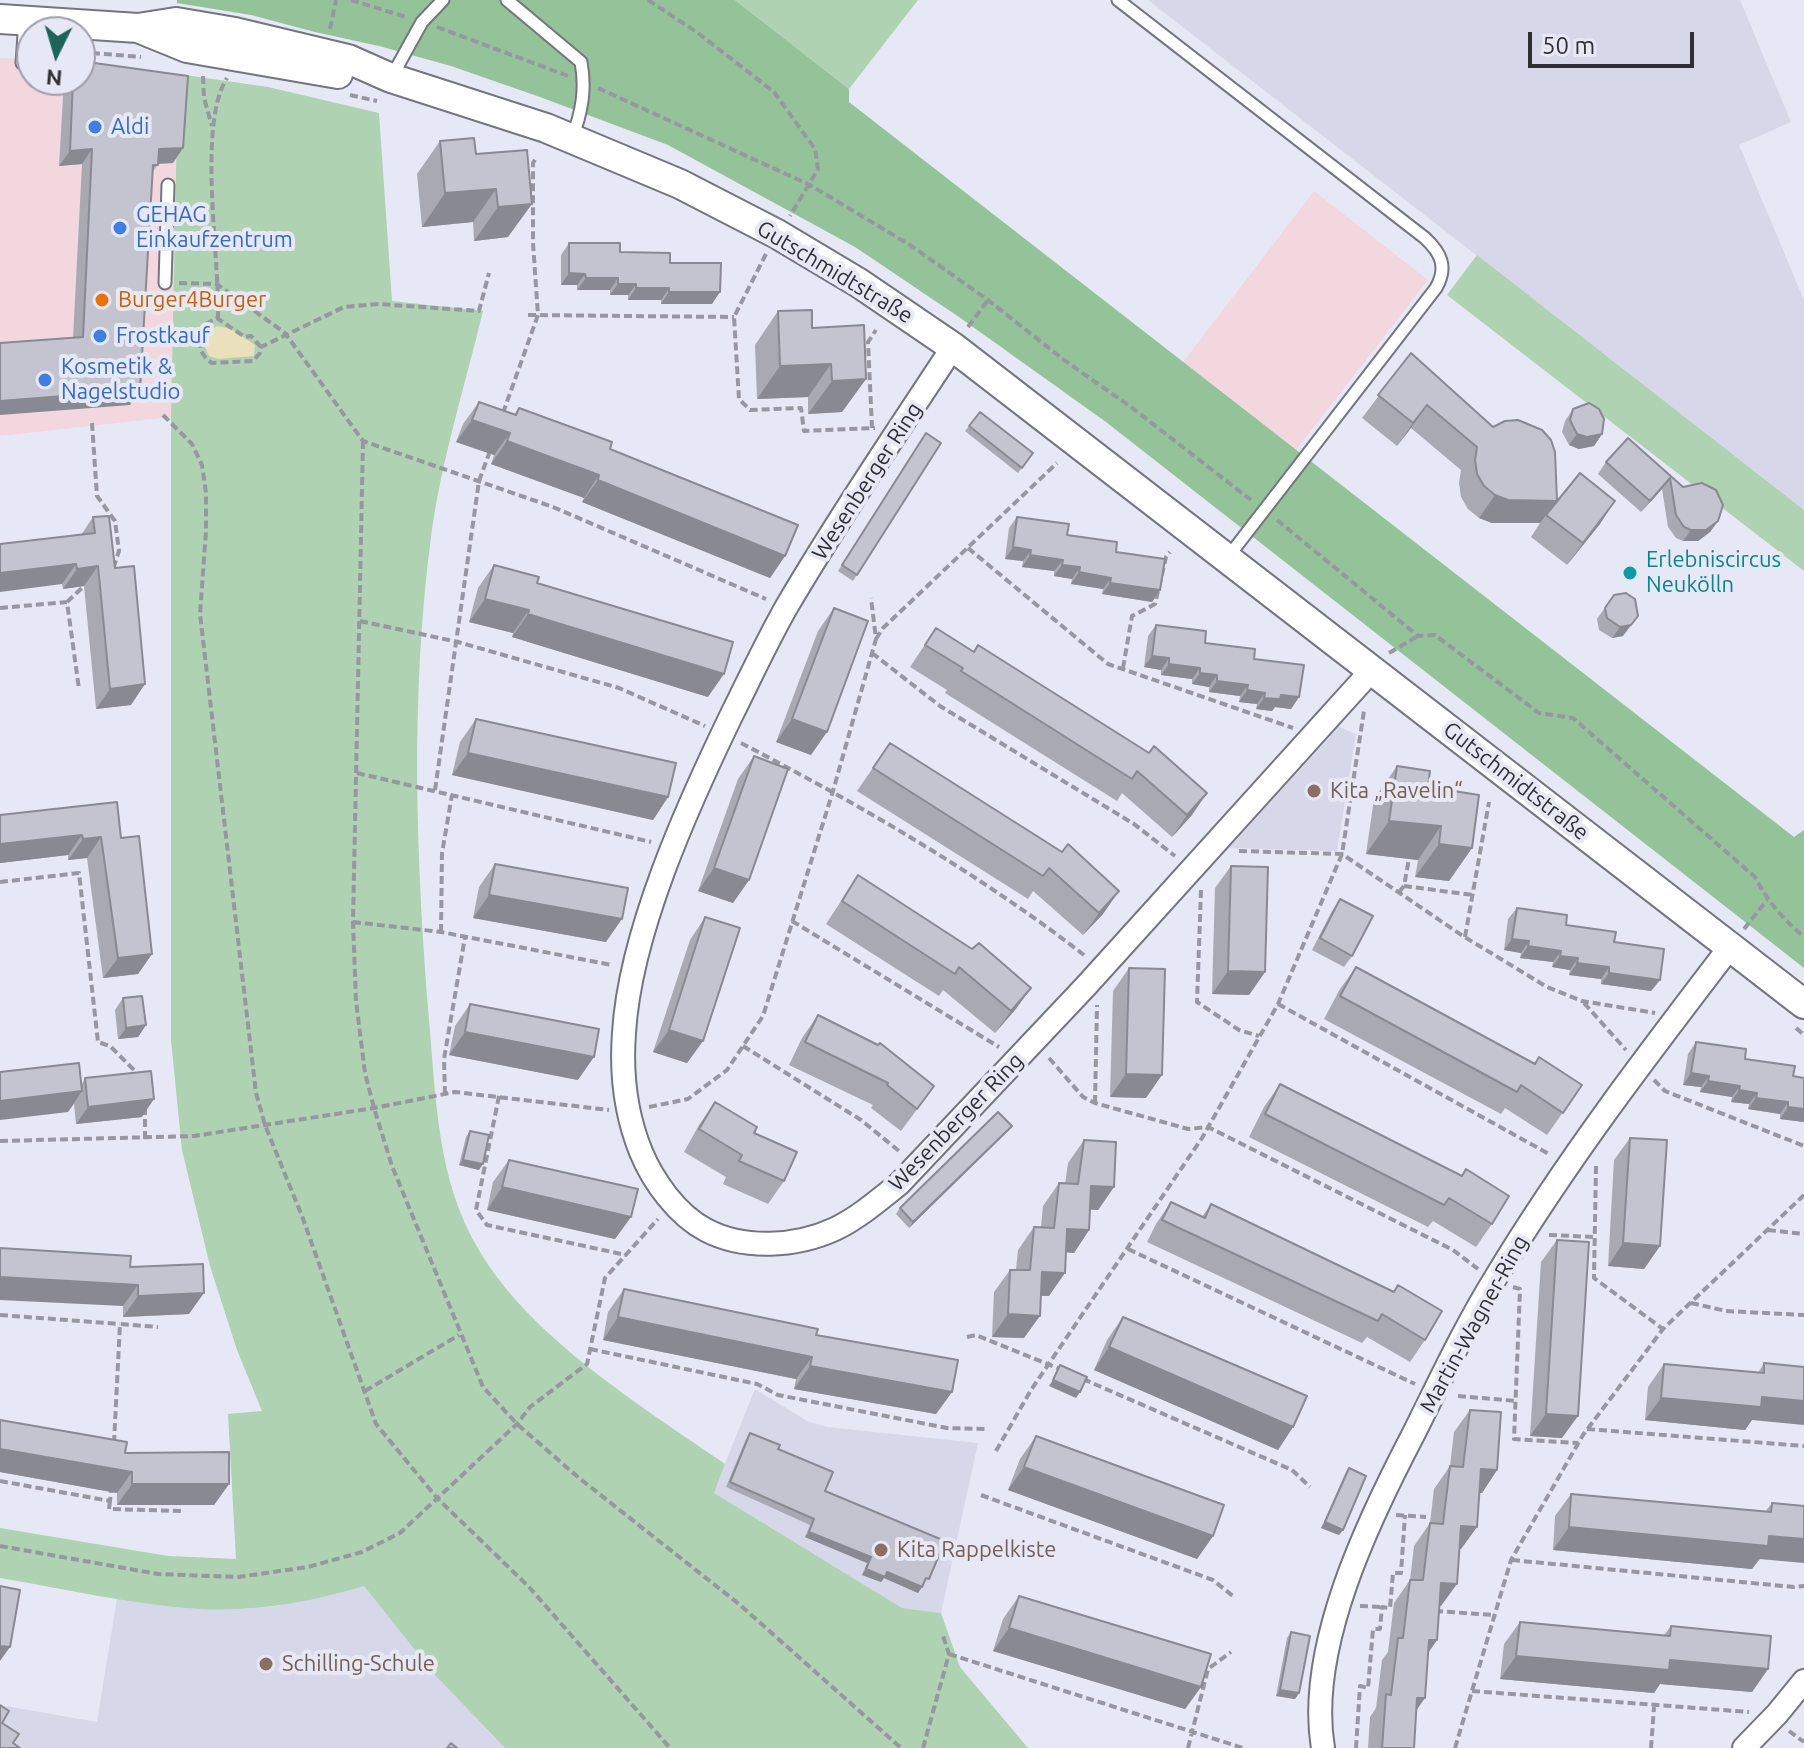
<!DOCTYPE html>
<html>
<head>
<meta charset="utf-8">
<style>
	body { margin:0 }
	#map { position:relative; width:1804px; height:1748px; overflow:hidden; background:#e7e8f5; font-family:Ubuntu,sans-serif }
	canvas { display:block }
	.north { position:absolute; left:16px; top:16px; width:80px; height:80px; box-sizing:border-box; background:#e7e8f5; border:2px solid #9d9ea8; border-radius:50%; rotate:185deg; font-size:22px; font-weight:700; line-height:32px; text-align:center; color:#2f3034 }
	.north::after { content:''; display:block; margin:auto; width:28px; height:36px; background:#1e6458; clip-path:polygon(50% 0,100% 100%,50% 72%,0 100%) }
	.scale { position:absolute; left:1528px; top:32px; width:166px; height:36px; box-sizing:border-box; border:4px solid #2f3034; border-top:0; padding-left:10px; font-size:24px; line-height:28px; white-space:nowrap; color:#2f3034; -webkit-text-stroke:6px #e7e8f5; paint-order:stroke }
</style>
</head>
<body>
<div id="map">
<canvas width="1804" height="1748"></canvas>
<div class="north">N</div>
<div class="scale">50 m</div>
</div>
<script>
const ctx = document.querySelector('canvas').getContext('2d');
ctx.lineJoin = 'round';
function fillPath(path, color) { ctx.fillStyle = color; ctx.fill(path, 'evenodd'); }
function trace(path, color, width, dash) { ctx.strokeStyle = color; ctx.lineWidth = width; ctx.lineCap = dash ? 'butt' : 'round'; ctx.setLineDash(dash || []); ctx.stroke(path); }
function label(font, color, halo, rows, align = 'center') {
  ctx.font = font + ' Ubuntu,sans-serif'; ctx.lineWidth = 8; ctx.setLineDash([]); ctx.textBaseline = 'middle'; ctx.strokeStyle = halo; ctx.fillStyle = color; for (const [text, x, y, turn = 0] of rows) {
    ctx.save(); ctx.translate(x, y); ctx.rotate((+turn || 0) * Math.PI / 180); ctx.textAlign = isNaN(turn) ? turn : align; if (halo) ctx.strokeText(text, 0, 0); ctx.fillText(text, 0, 0); ctx.restore();
  }
}
fillPath(new Path2D(`
	M0 58 32 59V80H80V63L178 74 171 417 0 436Z
	M1314 191 1428 280 1296 450 1183 362Z`), '#f2d8de');
fillPath(new Path2D(`
	M1148 0H1740L1791 122 1739 145 1804 300V510Z
	M1339 727 1356 734 1337 851 1229 848Z
	M755 1389 809 1422 828 1427 978 1443 941 1613 902 1608 713 1493Z
	M364 1586 434 1674 505 1748H0V1705L97 1722 117 1598 201 1609H242L276 1606Z`), '#d6d8ea');
fillPath(new Path2D(`
	M735 0H918L849 89Z
	M178 74 268 87 379 113 392 301 483 311C465 386 441 461 431 537 410 695 416 862 429 1020 436 1098 437 1181 479 1250 530 1338 643 1407 725 1464L714 1493 902 1608 941 1613 960 1667 1028 1748H505L434 1674 364 1586C311 1602 256 1612 200 1609 133 1605 66 1589 0 1578V1528L168 1556 236 1559 228 1414 262 1411 237 1350 210 1266 182 1150 171 1040V417Z
	M1477 255 1804 510V571L1447 295Z`), '#aed2b2');
fillPath(new Path2D(`
	M177 0H735L849 89V102L1794 837 1804 830V968L1106 422 959 317 855 247 668 145 540 97 451 66 379 46 315 32 251 15 177 3Z`), '#94c39a');
fillPath(new Path2D(`
	M218 326 231 329 255 345 254 356 218 359 209 356 204 345 208 330Z`), '#eae0bb');
const service = new Path2D(`
	M507 0 581 62C586 89 582 112 572 138
	M1118 0 1425 238C1441 253 1448 267 1436 288L1228 557
	M22 63 25 21
	M391 78 422 22 443 0
	M165 283 168 185`);
const minor = new Path2D(`
	M953 347C897 432 839 518 787 606 767 641 750 678 732 714 688 805 630 932 624 1033 621 1073 626 1115 641 1152 653 1181 677 1215 706 1230 744 1250 796 1247 835 1229 858 1218 879 1200 899 1184L1086 986 1372 670
	M1323 1748C1306 1648 1369 1519 1414 1433 1440 1381 1465 1327 1496 1277 1566 1161 1648 1054 1730 947
	M1744 1748 1777 1714 1804 1681`);
const tertiary = new Path2D(`
	M0 19 138 28 176 22 235 32 348 59 391 78 546 128 680 184 777 234 859 283 953 347 1804 1004
	M138 28 187 48 338 74`);
trace(service, '#747580', 15);
trace(minor, '#747580', 26);
trace(tertiary, '#747580', 32);
trace(new Path2D(`
	M351 0 406 17
	M648 0 698 33 774 92 815 149 818 169 790 216
	M437 27 568 76
	M330 29 336 0
	M80 52 141 57
	M203 76 204 98 212 126
	M598 88 810 185 910 245 988 300 1064 360 1131 407 1251 500
	M350 95 377 101
	M766 254 734 317 739 399 750 410 801 408 804 431 875 428
	M179 283 217 284 285 333 363 441 553 507 766 599
	M528 315 734 317
	M218 318C220 259 197 125 227 78
	M968 327 988 300
	M261 347 251 336 245 337 217 318 206 324C199 339 196 353 212 363L253 361 260 353 261 347 344 307 378 304 479 311 489 273
	M503 413 538 315 533 243V163L536 158
	M163 415 192 444 202 465 206 493V531L200 614 256 1093 265 1125 302 1216 376 1424 437 1498 529 1587 670 1748
	M92 423 97 496 115 521 119 551 114 566
	M872 428 868 342 876 330
	M363 441 353 922 356 1001 365 1073 374 1108 392 1166 483 1387 517 1424 579 1478 739 1604 901 1748
	M1277 520 1418 636 1435 635 1539 713 1573 718 1755 877C1768 902 1782 918 1804 937
	M968 548 1108 664 1293 728
	M67 602 84 586
	M0 608 67 602 79 689
	M360 621 458 642 619 688 705 726
	M876 639 883 628 1057 463
	M872 653 940 706 1134 824 1175 856
	M1389 653 1418 636
	M1123 668 1132 616 1155 604 1166 557 1170 552
	M741 743C860 805 978 873 1084 955
	M357 773 651 842
	M435 790 479 481 490 451
	M1239 851 1342 854 1463 936 1547 987 1582 1001 1655 1013
	M0 882 79 873 98 1042 110 1046 138 1074
	M1404 886 1473 895
	M1201 890 1197 1002 1239 1030 1259 1036
	M1399 892 1404 886 1410 853
	M792 921 999 1047
	M353 922 441 932 612 965
	M1744 929 1767 900
	M441 932 442 853 452 795
	M1465 937 1489 802
	M1584 1003 1626 1050
	M1278 1004 1549 1154
	M1796 1028 1804 1035
	M743 1046 861 1120 899 1151
	M1049 1058 1083 1097 1095 1103 1188 1129 1208 1127 1453 1250 1478 1269
	M1654 1080 1665 1091 1804 1146
	M445 1094 444 1059 465 937
	M499 1096 476 1210 487 1225 626 1255
	M1095 1103 1097 1005
	M649 1107 688 1099 727 1070 763 1016 833 791 876 639 871 598
	M145 1139V1109
	M0 1141 194 1136 374 1108 455 1092 609 1110
	M1596 1166 1594 1278 1663 1329
	M1768 1230 1804 1234
	M1549 1235 1595 1237
	M1128 1249 1415 1384
	M1513 1287 1520 1289 1514 1439 1578 1443
	M1691 1303 1726 1311 1804 1315
	M0 1315 120 1324
	M967 1337 976 1335 1060 1369
	M590 1349 757 1384 778 1395 947 1428 986 1429
	M1083 1379 1292 1470 1310 1487
	M365 1391 459 1335
	M1458 1396 1516 1401
	M1587 1429 1804 1446
	M114 1443 120 1324 158 1327
	M996 1451 1031 1390 1202 1138 1278 1004 1342 854 1364 711
	M0 1481 110 1501 111 1490
	M981 1495 1213 1580 1234 1597
	M110 1501 109 1509 181 1511
	M1396 1515 1426 1517
	M0 1546 158 1574 238 1577 308 1567 362 1552 400 1533 517 1424 530 1407 587 1364 605 1278 658 1219
	M1512 1560 1794 1587 1804 1586
	M1360 1606 1382 1607
	M1435 1611 1494 1615
	M949 1654 1243 1748
	M1472 1691 1749 1712
	M1789 1731 1804 1742
	M923 1748 949 1654 943 1636
	M1188 1748 1208 1669 1231 1652
	M1356 1748 1360 1686 1368 1688 1373 1629H1380L1382 1607 1390 1608 1393 1573H1401L1405 1515
	M1455 1748 1511 1560 1583 1435 1663 1329 1804 1195
	M1651 1748 1654 1707`), '#9697a0', 4, [8, 4]);
trace(service, '#fff', 11);
trace(minor, '#fff', 22);
trace(tertiary, '#fff', 28);
fillPath(new Path2D(`
	M64 80H80L173 163 158 164 152 173 130 405 73 338 82 164 59 166Z
	M440 141 476 154 527 150 508 237 474 241 473 222 422 227 417 174Z
	M569 243 620 252 670 263 712 304H661V300H628V295H610V290H577V285H561V255Z
	M778 311 812 328 866 379 842 412 808 414V397L757 399 755 345Z
	M1411 353 1557 501 1600 524 1567 565 1531 537 1540 523H1492L1479 518 1468 509 1461 497 1459 483 1461 470 1411 428 1397 446 1362 418Z
	M479 402 514 415 519 408 610 449 785 556 770 578 582 502 584 498 491 464 494 455 456 442 463 424Z
	M1573 409 1602 434 1594 446 1579 449 1569 445 1562 432 1565 421Z
	M980 412 1033 453 1018 473 965 431Z
	M926 433 941 443 853 581 838 571Z
	M1628 438 1718 521 1710 532 1698 541H1683L1676 538 1668 527 1662 489 1641 512 1598 474 1606 462Z
	M93 517 131 705 96 709 84 586 63 589 62 584 81 535Z
	M1017 517 1116 552 1160 590 1152 602 1102 594 1103 589 1071 584 1072 579 1054 576V571L1022 567 1023 561 1005 559 1009 528Z
	M494 565 537 583 708 697 512 637 513 633 469 622 478 588Z
	M1614 595 1623 636 1612 638 1599 630 1597 619Z
	M834 608 811 755 776 742 818 631Z
	M1156 625 1205 643 1254 659 1299 697 1291 709 1275 707 1272 711 1256 709 1257 704 1239 702 1240 696 1209 692V687L1192 684V679L1161 675V670L1144 667 1148 636Z
	M936 628 973 651 1149 753 1192 815 1172 837 1122 793 1117 801 945 693 947 690 910 667Z
	M476 719 668 797 653 820 452 775 460 742Z
	M890 743 1062 852 1103 914 1083 935 1033 891 1028 899 857 791Z
	M754 756 749 880 733 903 698 891 738 779Z
	M1397 766 1428 787 1472 848 1449 881 1415 877 1418 860 1366 854 1374 799Z
	M0 815 121 838 152 954 138 974 103 978 87 858 68 860V855L0 863Z
	M495 864 606 942 473 918 479 887Z
	M1231 866 1265 972 1249 995 1212 994 1215 888Z
	M858 875 1031 988 1015 1010 995 1033 943 990 939 996 826 924Z
	M1340 899 1352 956 1344 967 1312 950 1332 911Z
	M1517 908 1614 942 1660 980 1651 991 1601 984V979L1569 975 1570 970 1552 967 1553 962 1520 958 1521 953 1504 950 1508 919Z
	M705 917 703 1041 687 1063 653 1052 690 940Z
	M1356 967 1534 1063 1582 1085 1547 1135 1505 1108 1501 1114 1324 1019 1340 989Z
	M1129 968 1146 1098 1110 1097 1113 991Z
	M123 998 146 1025 138 1037 118 1039 115 1010Z
	M470 1004 578 1080 449 1055 455 1026Z
	M818 1015 878 1045 918 1108 901 1131 871 1108 873 1105 789 1065 802 1038Z
	M1696 1042 1793 1076 1804 1122 1780 1119V1114L1748 1109 1749 1104 1731 1102 1732 1097 1700 1092 1701 1087 1683 1085 1688 1054Z
	M85 1078 142 1117 76 1124 74 1104 68 1112Z
	M1280 1084 1492 1224 1476 1247 1433 1221 1428 1227 1249 1137 1264 1107Z
	M715 1102 754 1133 784 1181 768 1204 723 1184 726 1177 684 1152 699 1125Z
	M1012 1126 1008 1131 909 1228 896 1214 900 1208Z
	M470 1131 479 1170 459 1165 466 1137Z
	M1630 1138 1660 1246 1644 1269 1608 1266 1614 1160Z
	M1084 1140 1114 1187 1098 1210 1090 1209 1089 1230 1074 1253 1066 1252 1049 1296H1041L1024 1338 992 1337 994 1292 1010 1270H1016L1018 1250 1034 1227H1041L1043 1206 1059 1183 1065 1184 1068 1163Z
	M509 1160 631 1217 615 1239 487 1210 493 1182Z
	M1171 1202 1202 1217 1211 1204 1394 1292 1398 1285 1425 1340 1410 1362 1367 1337 1362 1343 1147 1242 1156 1224Z
	M1557 1240 1562 1438 1530 1436 1541 1262Z
	M130 1267 189 1314 123 1317V1306Z
	M624 1289 816 1335 952 1392 936 1414 794 1389 796 1379 603 1340 608 1312Z
	M1123 1317 1293 1427 1278 1450 1094 1370 1107 1340Z
	M1764 1363 1804 1367 1752 1420 1745 1430 1645 1420 1648 1387 1664 1364 1758 1373Z
	M1470 1410 1497 1470 1482 1493H1479L1477 1527 1461 1549H1459L1441 1606H1439L1437 1640 1428 1653 1416 1711 1414 1748H1368L1370 1717 1376 1708 1382 1660 1388 1652 1394 1603 1410 1580 1414 1546 1430 1523 1434 1489 1450 1466 1454 1432Z
	M0 1420 125 1453 229 1484 214 1505H117V1493L0 1472Z
	M750 1433 778 1449 825 1491 925 1585 923 1584 918 1593 884 1578 881 1582 862 1575 867 1563 805 1537 810 1525 726 1487 746 1439Z
	M1036 1436 1213 1536 1197 1559 1008 1490 1020 1459Z
	M1349 1468 1343 1530 1339 1535 1321 1528 1345 1474Z
	M1571 1494 1765 1512 1772 1503 1804 1506 1752 1569 1553 1550 1555 1516Z
	M1019 1596 1201 1687 1185 1709 993 1651 1003 1619Z
	M1520 1622 1664 1635 1671 1626 1768 1669 1752 1692 1660 1684 1654 1693 1500 1679 1504 1644Z
	M1291 1632 1299 1693 1295 1699 1276 1696 1287 1638Z`), '#a8a9b3');
fillPath(new Path2D(`
	M183 148 173 163 149 164 159 149Z
	M92 149 82 164 59 166 70 151Z
	M496 189 473 222 422 227 445 193Z
	M532 204 508 237 474 241 498 207Z
	M569 273 585 274 577 285H561Z
	M586 278H618L610 290H577Z
	M618 284H636L628 295H610Z
	M636 288H669L661 300H628Z
	M669 292H720L712 304H661Z
	M831 364 808 397 757 399 780 366Z
	M866 379 842 412 808 414 832 381Z
	M140 390 130 405 0 415V401Z
	M1427 405 1411 428 1397 446 1413 423Z
	M472 420 510 433 494 455 456 442Z
	M1577 434H1602L1594 446 1579 449 1569 445Z
	M507 441 599 475 584 498 491 464Z
	M1670 478 1662 489 1641 512 1650 501Z
	M598 480 785 556 770 578 582 502Z
	M1495 495 1557 501 1540 523H1492L1479 518Z
	M1615 501 1600 524 1567 565 1583 543Z
	M1718 521 1710 532 1698 541H1683L1691 530Z
	M1013 547 1031 550 1023 561 1005 559Z
	M1030 555 1063 560 1054 571 1022 567Z
	M76 564 62 584 0 592V573Z
	M1062 565 1080 567 1072 579 1054 576Z
	M98 566 84 586 63 589 77 569Z
	M1079 572 1111 578 1103 589 1071 584Z
	M1110 583 1160 590 1152 602 1102 594Z
	M485 599 529 610 513 633 469 622Z
	M528 614 724 674 708 697 512 637Z
	M1638 616 1623 636 1612 638 1620 627Z
	M1152 656 1169 658 1161 670 1144 667Z
	M1169 664 1200 668 1192 679 1161 675Z
	M1200 673 1217 675 1209 687 1192 684Z
	M1217 681 1248 685 1240 696 1209 692Z
	M145 684 131 705 96 709 110 689Z
	M1247 690 1265 693 1257 704 1239 702Z
	M1281 695 1299 697 1291 709 1275 707 1272 711 1256 709 1264 698Z
	M792 719 827 732 811 755 776 742Z
	M468 753 668 797 653 820 452 775Z
	M1207 793 1192 815 1172 837 1187 815Z
	M1389 821 1441 826 1418 860 1366 854Z
	M82 835 68 855 0 863V844Z
	M101 837 87 858 68 860 83 839Z
	M1439 844 1472 848 1449 881 1415 877Z
	M714 868 749 880 733 903 698 891Z
	M1119 891 1103 914 1083 935 1099 913Z
	M489 895 622 919 606 942 473 918Z
	M1512 939 1529 941 1521 953 1504 950Z
	M1528 946 1561 951 1553 962 1520 958Z
	M152 954 138 974 103 978 118 958Z
	M1560 956 1578 958 1570 970 1552 967Z
	M1577 963 1609 967 1601 979 1569 975Z
	M1228 971 1265 972 1249 995 1212 994Z
	M1609 973 1660 980 1651 991 1601 984Z
	M1031 988 1015 1010 995 1033 1011 1011Z
	M146 1025 138 1037 118 1039 126 1028Z
	M669 1030 703 1041 687 1063 653 1052Z
	M465 1032 594 1057 578 1080 449 1055Z
	M1691 1073 1709 1076 1701 1087 1683 1085Z
	M1126 1074 1162 1075 1146 1098 1110 1097Z
	M1708 1081 1740 1086 1732 1097 1700 1092Z
	M1739 1090 1757 1093 1749 1104 1731 1102Z
	M82 1091 68 1112 0 1120V1101Z
	M1756 1098 1788 1102 1780 1114 1748 1109Z
	M154 1099 142 1117 76 1124 88 1107Z
	M1788 1107 1804 1109V1122L1780 1119Z
	M1012 1126 1008 1131 909 1228 913 1222Z
	M463 1160 483 1164 479 1170 459 1165Z
	M1091 1186 1114 1187 1098 1210 1076 1209Z
	M502 1187 631 1217 615 1239 487 1210Z
	M1067 1229 1089 1230 1074 1253 1051 1251Z
	M1623 1243 1660 1246 1644 1269 1608 1266Z
	M1042 1272 1065 1273 1049 1296 1026 1295Z
	M0 1277 138 1285 123 1306 0 1300Z
	M204 1293 189 1314 123 1317 138 1296Z
	M1008 1314 1040 1316 1024 1338 992 1337Z
	M618 1317 812 1357 796 1379 603 1340Z
	M1109 1347 1293 1427 1278 1450 1094 1370Z
	M810 1366 952 1392 936 1414 794 1389Z
	M1053 1380 1080 1392 1076 1398 1049 1386Z
	M1762 1397 1804 1401V1425L1752 1420 1745 1430 1645 1420 1661 1398Z
	M1546 1414 1578 1416 1562 1438 1530 1436Z
	M0 1449 132 1472 117 1493 0 1472Z
	M1024 1467 1213 1536 1197 1559 1008 1490Z
	M1481 1469 1497 1470 1482 1493 1465 1492Z
	M132 1484H229L214 1505H117Z
	M1325 1522 1343 1530 1339 1535 1321 1528Z
	M1461 1526 1477 1527 1461 1549 1445 1548Z
	M1569 1527 1769 1536 1804 1539V1563L1759 1559 1752 1569 1553 1550Z
	M809 1532 871 1557 867 1563 805 1537Z
	M866 1569 887 1572 922 1587 918 1593 884 1578 881 1582 862 1575Z
	M1441 1583 1457 1584 1441 1606H1425Z
	M1009 1628 1201 1687 1185 1709 993 1651Z
	M1429 1640H1437L1421 1663Z
	M0 1646 10 1647 0 1661Z
	M1516 1656 1670 1660 1768 1669 1752 1692 1660 1684 1654 1693 1500 1679Z
	M1280 1690 1299 1693 1295 1699 1276 1696Z
	M1417 1698H1425L1409 1721Z`), '#888992');
const building = new Path2D(`
	M80 61 188 76 183 148 159 149 158 165H153L140 390 0 401V343L83 337 92 149 70 151 73 80H80Z
	M474 138 476 154 527 150 532 204 498 207 496 189 445 193 440 141Z
	M569 243H620V252L670 253V263H721L720 292H669V288H636V284H618V278H586L585 274 569 273Z
	M812 310V328L864 325 866 379 832 381 831 364 780 366 778 311Z
	M1411 353 1493 427 1505 421 1518 420 1542 430 1551 440 1555 452 1557 501 1508 500 1495 495 1484 486 1477 474 1475 460 1477 447 1427 405 1413 423 1378 395Z
	M479 402 516 415 519 408 612 442 610 449 798 525 785 556 598 480 599 475 507 441 510 433 472 420Z
	M1589 403 1599 409 1604 419 1602 434 1587 437 1577 434 1570 420 1573 409Z
	M980 412 1033 453 1022 468 969 426Z
	M926 433 941 443 857 575 842 565Z
	M1628 438 1683 487 1702 483 1716 490 1723 505 1718 521 1706 530H1691L1684 527 1676 515 1670 478 1650 501 1606 462Z
	M1580 473 1615 501 1583 543 1546 515Z
	M109 516 115 568 134 566 145 684 110 689 98 566 77 569 76 564 0 573V544L95 533 93 517Z
	M1017 517 1069 524 1067 535 1117 542 1116 552 1165 559 1160 590 1110 583 1111 578 1079 572 1080 567 1062 565 1063 560 1030 555 1031 550 1013 547Z
	M494 565 539 577 537 583 733 642 724 674 528 614 529 610 485 599Z
	M1626 593 1635 599 1638 616 1631 625 1620 627 1607 618 1605 608 1614 595Z
	M834 608 868 621 827 732 792 719Z
	M1156 625 1206 631 1205 643 1255 649 1254 659 1304 665 1299 697 1281 695 1280 699 1264 698 1265 693 1247 690 1248 685 1217 681V675L1200 673V668L1169 664V658L1152 656Z
	M936 628 974 652 978 645 1149 753 1154 746 1207 793 1187 815 1137 771 1132 779 961 671 963 668 925 645Z
	M476 719 676 763 668 797 468 753Z
	M890 743 1062 852 1068 844 1119 891 1099 913 1049 868 1043 876 873 768Z
	M754 756 788 769 749 880 714 868Z
	M1397 766 1430 771 1428 787 1479 795 1472 848 1439 844 1441 826 1389 821Z
	M117 802 121 838 139 836 152 954 118 958 101 837 83 839 82 835 0 844V815Z
	M495 864 628 888 622 919 489 895Z
	M1231 866 1268 867 1265 972 1228 971Z
	M858 875 972 949 979 943 1031 988 1011 1011 959 967 955 974 842 901Z
	M1340 899 1373 916 1352 956 1320 938Z
	M1517 908 1567 915 1566 925 1616 932 1614 942 1664 949 1660 980 1609 973V967L1577 963 1578 958 1560 956 1561 951 1528 946 1529 941 1512 939Z
	M705 917 740 928 703 1041 669 1030Z
	M1356 967 1535 1064 1539 1057 1582 1085 1563 1113 1521 1085 1517 1092 1340 996Z
	M1129 968 1165 969 1162 1075 1126 1074Z
	M142 996 146 1025 126 1028 123 998Z
	M470 1004 599 1029 594 1057 465 1032Z
	M818 1015 878 1045 880 1043 934 1086 917 1109 887 1085 888 1083 805 1042Z
	M1696 1042 1746 1049 1745 1059 1795 1066 1793 1076 1804 1078V1109L1788 1107V1102L1756 1098 1757 1093 1739 1090 1740 1086 1708 1081 1709 1076 1691 1073Z
	M79 1063 82 1091 0 1101V1072Z
	M151 1071 154 1099 88 1107 85 1078Z
	M1280 1084 1462 1176 1466 1169 1509 1196 1492 1224 1449 1198 1444 1205 1265 1114Z
	M715 1102 757 1127 754 1133 797 1152 784 1181 739 1161 742 1155 699 1129Z
	M998 1112 1012 1126 913 1222 900 1208Z
	M470 1131 489 1135 483 1164 463 1160Z
	M1630 1138 1667 1140 1660 1246 1623 1243Z
	M1084 1140 1116 1142 1114 1187 1091 1186 1089 1230 1067 1229 1065 1273 1042 1272 1040 1316 1008 1314 1010 1270H1030L1034 1227 1054 1228 1059 1183 1078 1184Z
	M509 1160 638 1189 631 1217 502 1187Z
	M1171 1202 1205 1218 1211 1204 1394 1292 1398 1285 1442 1311 1425 1340 1382 1314 1378 1321 1162 1220Z
	M1557 1240 1589 1242 1578 1416 1546 1414Z
	M0 1248 131 1256 130 1267 203 1264 204 1293 138 1296V1285L0 1277Z
	M624 1289 818 1329 816 1335 958 1360 952 1392 810 1366 812 1357 618 1317Z
	M1123 1317 1307 1396 1293 1427 1109 1347Z
	M1764 1363 1804 1367V1401L1762 1397 1761 1407 1661 1398 1664 1364 1764 1373Z
	M1060 1365 1087 1377 1080 1392 1053 1380Z
	M1470 1410 1501 1412 1497 1470 1481 1469 1477 1527 1461 1526 1457 1584 1441 1583 1437 1640H1429L1425 1698H1417L1414 1748H1382L1386 1694 1391 1695 1398 1638H1403L1410 1580H1423L1430 1523 1443 1524 1450 1466 1463 1467Z
	M0 1420 127 1442 125 1453 229 1452V1484H132V1472L0 1449Z
	M750 1433 780 1445 778 1449 833 1472 825 1491 945 1541 929 1579 926 1578 922 1587 887 1572 885 1577 866 1569 871 1557 809 1532 814 1519 730 1482Z
	M1036 1436 1224 1505 1213 1536 1024 1467Z
	M1349 1468 1366 1476 1343 1530 1325 1522Z
	M1571 1494 1771 1512 1772 1503 1804 1506V1539L1769 1536 1768 1546 1569 1527Z
	M0 1586 20 1590 10 1647 0 1646Z
	M1019 1596 1211 1654 1201 1687 1009 1628Z
	M1520 1622 1670 1636 1671 1626 1771 1636 1768 1669 1670 1660 1669 1670 1516 1656Z
	M1291 1632 1310 1636 1299 1693 1280 1690Z
	M0 1705 9 1711 2 1723 19 1734 13 1743 20 1748H0Z
	M451 1743 457 1748H447Z`);
fillPath(building, '#c3c4d0');
trace(building, '#888992', 2);
for (const [x, y, r, color] of [
	[95,127,8,"#3f7fe0"],
	[120,228,8,"#3f7fe0"],
	[102,300,8,"#e8710a"],
	[100,336,8,"#3f7fe0"],
	[45,380,8,"#3f7fe0"],
	[1630,573,8,"#0f9aa8"],
	[1314,791,8,"#8d6e63"],
	[881,1550,8,"#8d6e63"],
	[266,1664,8,"#8d6e63"]
]) { const dot = new Path2D(); dot.arc(x, y, r, 0, 2 * Math.PI); ctx.fillStyle = color; ctx.fill(dot); trace(dot, '#e7e8f5', 3); }
label('22px', '#366cbe', '#e7e8f5', [
	["Aldi",111,127],
	["GEHAG",136,215],
	["Einkaufzentrum",136,240],
	["Frostkauf",116,336],
	["Kosmetik &",61,367],
	["Nagelstudio",61,392]
], 'left');
label('22px', '#2f3034', '#e7e8f5', [
	["Gutschmidtstraße",835,272,31],
	["Wesenberger Ring",867,481,-57],
	["Gutschmidtstraße",1516,781,38],
	["Wesenberger Ring",956,1122,-46],
	["Martin-Wagner-Ring",1474,1324,-61]
]);
label('22px', '#c56008', '#e7e8f5', [
	["Burger4Burger",118,300]
], 'left');
label('22px', '#0d838f', '#e7e8f5', [
	["Erlebniscircus",1646,560],
	["Neukölln",1646,585]
], 'left');
label('22px', '#785e54', '#e7e8f5', [
	["Kita „Ravelin“",1330,791],
	["Kita Rappelkiste",897,1550],
	["Schilling-Schule",282,1664]
], 'left');
</script>
</body>
</html>
